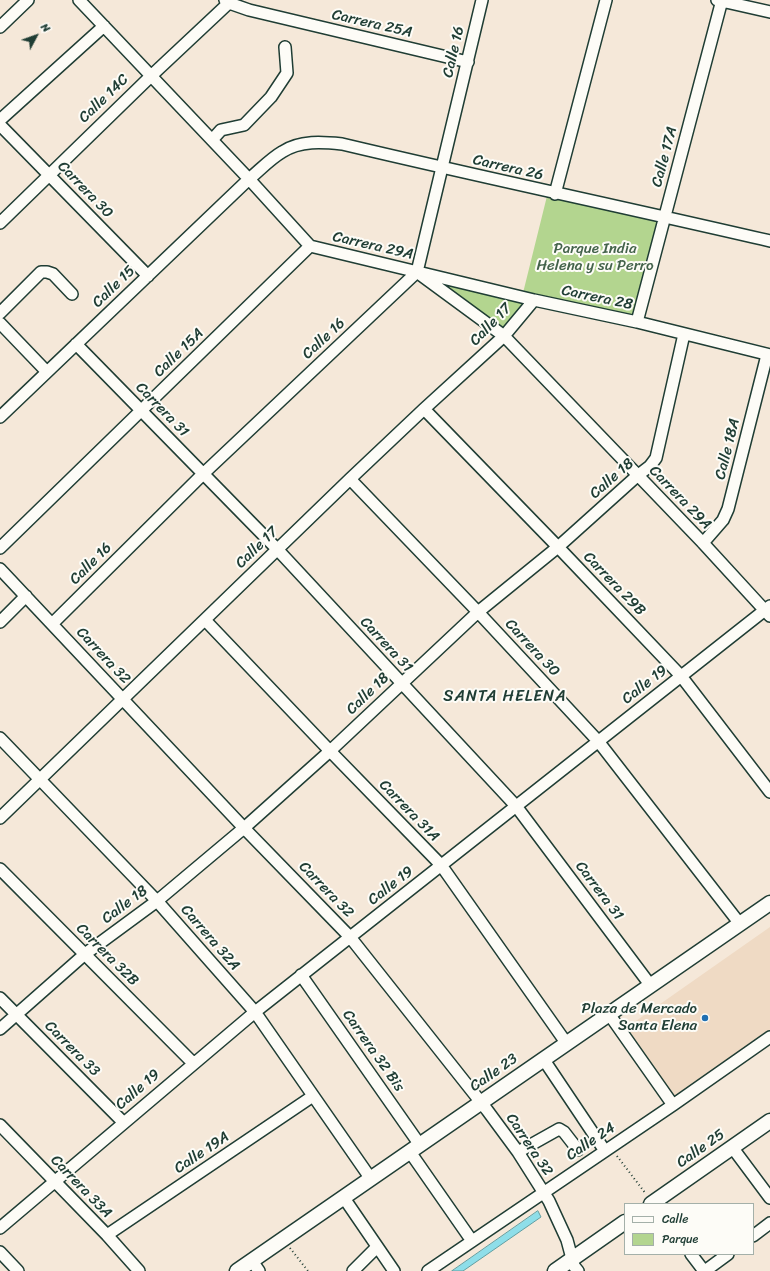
<!DOCTYPE html>
<html>
<head>
<meta charset="utf-8">
<style>
	body { margin:0 }
	#map { position:relative; width:770px; height:1271px; overflow:hidden; background:#f5e8d9; font-family:Sriracha,sans-serif }
	canvas { display:block }
	.legend { position:absolute; left:624px; top:1203px; width:130px; height:52px; box-sizing:border-box; background:#fdfcf7; border:1px solid #a4b0a9; margin:0; padding:5px 7px; list-style:none; font-size:12px; color:#1f3d34 }
	.legend li { display:flex; align-items:center; gap:8px; height:20px }
	.legend b { width:20px; border:1px solid #a4b0a9 }
	.north { position:absolute; left:16px; top:16px; width:40px; height:40px; -webkit-text-stroke:3px #fdfcf7; paint-order:stroke; rotate:49deg; font-size:11px; font-weight:700; line-height:16px; text-align:center; color:#1f3d34 }
	.north::after { content:''; display:block; margin:auto; width:14px; height:18px; background:#1f3d34; clip-path:polygon(50% 0,100% 100%,50% 72%,0 100%) }
</style>
</head>
<body>
<div id="map">
<canvas width="770" height="1271"></canvas>
<ul class="legend">
<li><b style="height:5px;background:#fdfcf7"></b>Calle</li>
<li><b style="height:11px;background:#b3d58f"></b>Parque</li>
</ul>
<div class="north">N</div>
</div>
<script>
const ctx = document.querySelector('canvas').getContext('2d');
ctx.lineJoin = 'round';
function fillPath(path, color) { ctx.fillStyle = color; ctx.fill(path, 'evenodd'); }
function trace(path, color, width, dash) { ctx.strokeStyle = color; ctx.lineWidth = width; ctx.lineCap = dash ? 'butt' : 'round'; ctx.setLineDash(dash || []); ctx.stroke(path); }
function label(font, color, halo, rows, align = 'center') {
  ctx.font = font + ' Sriracha,sans-serif'; ctx.lineWidth = 4; ctx.setLineDash([]); ctx.textBaseline = 'middle'; ctx.strokeStyle = halo; ctx.fillStyle = color; for (const [text, x, y, turn = 0] of rows) {
    ctx.save(); ctx.translate(x, y); ctx.rotate((+turn || 0) * Math.PI / 180); ctx.textAlign = isNaN(turn) ? turn : align; if (halo) ctx.strokeText(text, 0, 0); ctx.fillText(text, 0, 0); ctx.restore();
  }
}
fillPath(new Path2D(`
	M770 927V1037L673 1105 609 1014 622 1021 633 1023Z`), '#efdac4');
fillPath(new Path2D(`
	M548 192 665 217 637 322 534 300 504 336 417 272 522 297Z`), '#b3d58f');
const water = new Path2D(`
	M538 1211 541 1217 463 1271H452Z`);
fillPath(water, '#8edee9');
trace(water, '#629ea1', 1);
const minor = new Path2D(`
	M79 0 249 179 310 246 534 300 637 322 770 355
	M225 0 229 3 249 10 468 62
	M717 0 770 12
	M0 27 28 0
	M0 120 104 26
	M0 125 148 276
	M212 140 221 130 244 125 271 97 287 73 285 47
	M555 194 606 0
	M0 223 151 76 232 0
	M421 275 504 336 703 543 770 616
	M0 313 41 272H47L53 274 72 294
	M637 322 722 0
	M0 323 47 372
	M76 344 277 549 516 806 651 986
	M424 409 558 547 681 676 770 792
	M0 417 249 179C260 170 270 159 282 152 300 140 323 142 342 144 485 178 628 208 770 241
	M350 479 478 612 598 741 740 924
	M703 543 723 520 728 509 767 355
	M0 548 310 246
	M0 569 244 828 350 937 487 1110 518 1152 549 1201 567 1240 574 1266 578 1271
	M205 620 330 751 441 865 567 1044
	M0 622 26 596
	M52 624 203 474 417 272 482 0
	M0 738 157 901 255 1012 371 1179
	M0 818 350 479 424 409 504 336 534 300
	M0 869 193 1063
	M301 975 420 1145
	M0 998 123 1122
	M609 1014 673 1105
	M0 1029 85 954 157 901 244 828 330 751 478 612 558 547 637 476 650 466 656 458 684 334
	M544 1060 605 1151
	M0 1125 107 1235 139 1271
	M732 1147 770 1198
	M410 1152 472 1241
	M518 1152 559 1129 564 1132 578 1150
	M344 1198 394 1271
	M0 1228 255 1012 770 606
	M107 1235 313 1096
	M753 1236 770 1223
	M0 1252 18 1271
	M691 1254 704 1271
	M252 1261 259 1271
	M353 1271 377 1247
	M428 1271 673 1105 770 1037
	M705 1271 728 1254`);
const major = new Path2D(`
	M651 1204 770 1121
	M237 1271 770 903
	M555 1271 625 1222`);
trace(minor, '#1f3d34', 14);
trace(major, '#1f3d34', 17);
trace(new Path2D(`
	M617 1156 646 1194
	M290 1248 308 1271`), '#1f3d34', 2, [1, 3]);
trace(minor, '#fdfcf7', 11);
trace(major, '#fdfcf7', 14);
for (const [x, y, r, color] of [
	[705,1018,4,"#1f6fb2"]
]) { const dot = new Path2D(); dot.arc(x, y, r, 0, 2 * Math.PI); ctx.fillStyle = color; ctx.fill(dot); trace(dot, '#fdfcf7', 1.5); }
label('15px', '#1f3d34', '#fdfcf7', [
	["Carrera 25A",372,24,13],
	["Calle 16",454,52,-77],
	["Calle 14C",104,99,-44],
	["Calle 17A",665,157,-75],
	["Carrera 26",508,168,13],
	["Carrera 30",85,190,46],
	["Carrera 29A",373,246,13],
	["Calle 15",114,287,-44],
	["Carrera 28",597,298,12],
	["Calle 17",491,325,-46],
	["Calle 16",324,339,-43],
	["Calle 15A",179,353,-44],
	["Carrera 31",162,410,46],
	["Calle 18A",728,449,-76],
	["Calle 18",612,479,-41],
	["Carrera 29A",680,498,46],
	["Calle 17",257,548,-44],
	["Calle 16",91,564,-45],
	["Carrera 29B",614,584,46],
	["Carrera 31",386,645,47],
	["Carrera 30",532,648,47],
	["Carrera 32",103,656,47],
	["Calle 19",645,685,-38],
	["Calle 18",368,694,-44],
	["Carrera 31A",409,811,46],
	["Calle 19",391,886,-38],
	["Carrera 32",326,890,46],
	["Carrera 31",599,891,53],
	["Calle 18",125,905,-37],
	["Carrera 32A",210,938,49],
	["Carrera 32B",107,955,45],
	["Carrera 33",72,1049,45],
	["Carrera 32 Bis",373,1051,55],
	["Calle 23",494,1073,-35],
	["Calle 19",138,1090,-41],
	["Calle 24",591,1142,-34],
	["Carrera 32",529,1145,56],
	["Calle 25",701,1149,-35],
	["Calle 19A",202,1153,-34],
	["Carrera 33A",81,1187,46]
]);
label('15px', '#44634b', '#fdfcf7', [
	["Parque India",595,249],
	["Helena y su Perro",595,266]
]);
label('15px', '#1f3d34', '#fdfcf7', [
	["Plaza de Mercado",697,1009],
	["Santa Elena",697,1026]
], 'right');
ctx.letterSpacing = '1px';
label('16px', '#1f3d34', '#fdfcf7', [
	["SANTA HELENA",505,697]
]);
ctx.letterSpacing = '0px';
</script>
</body>
</html>
